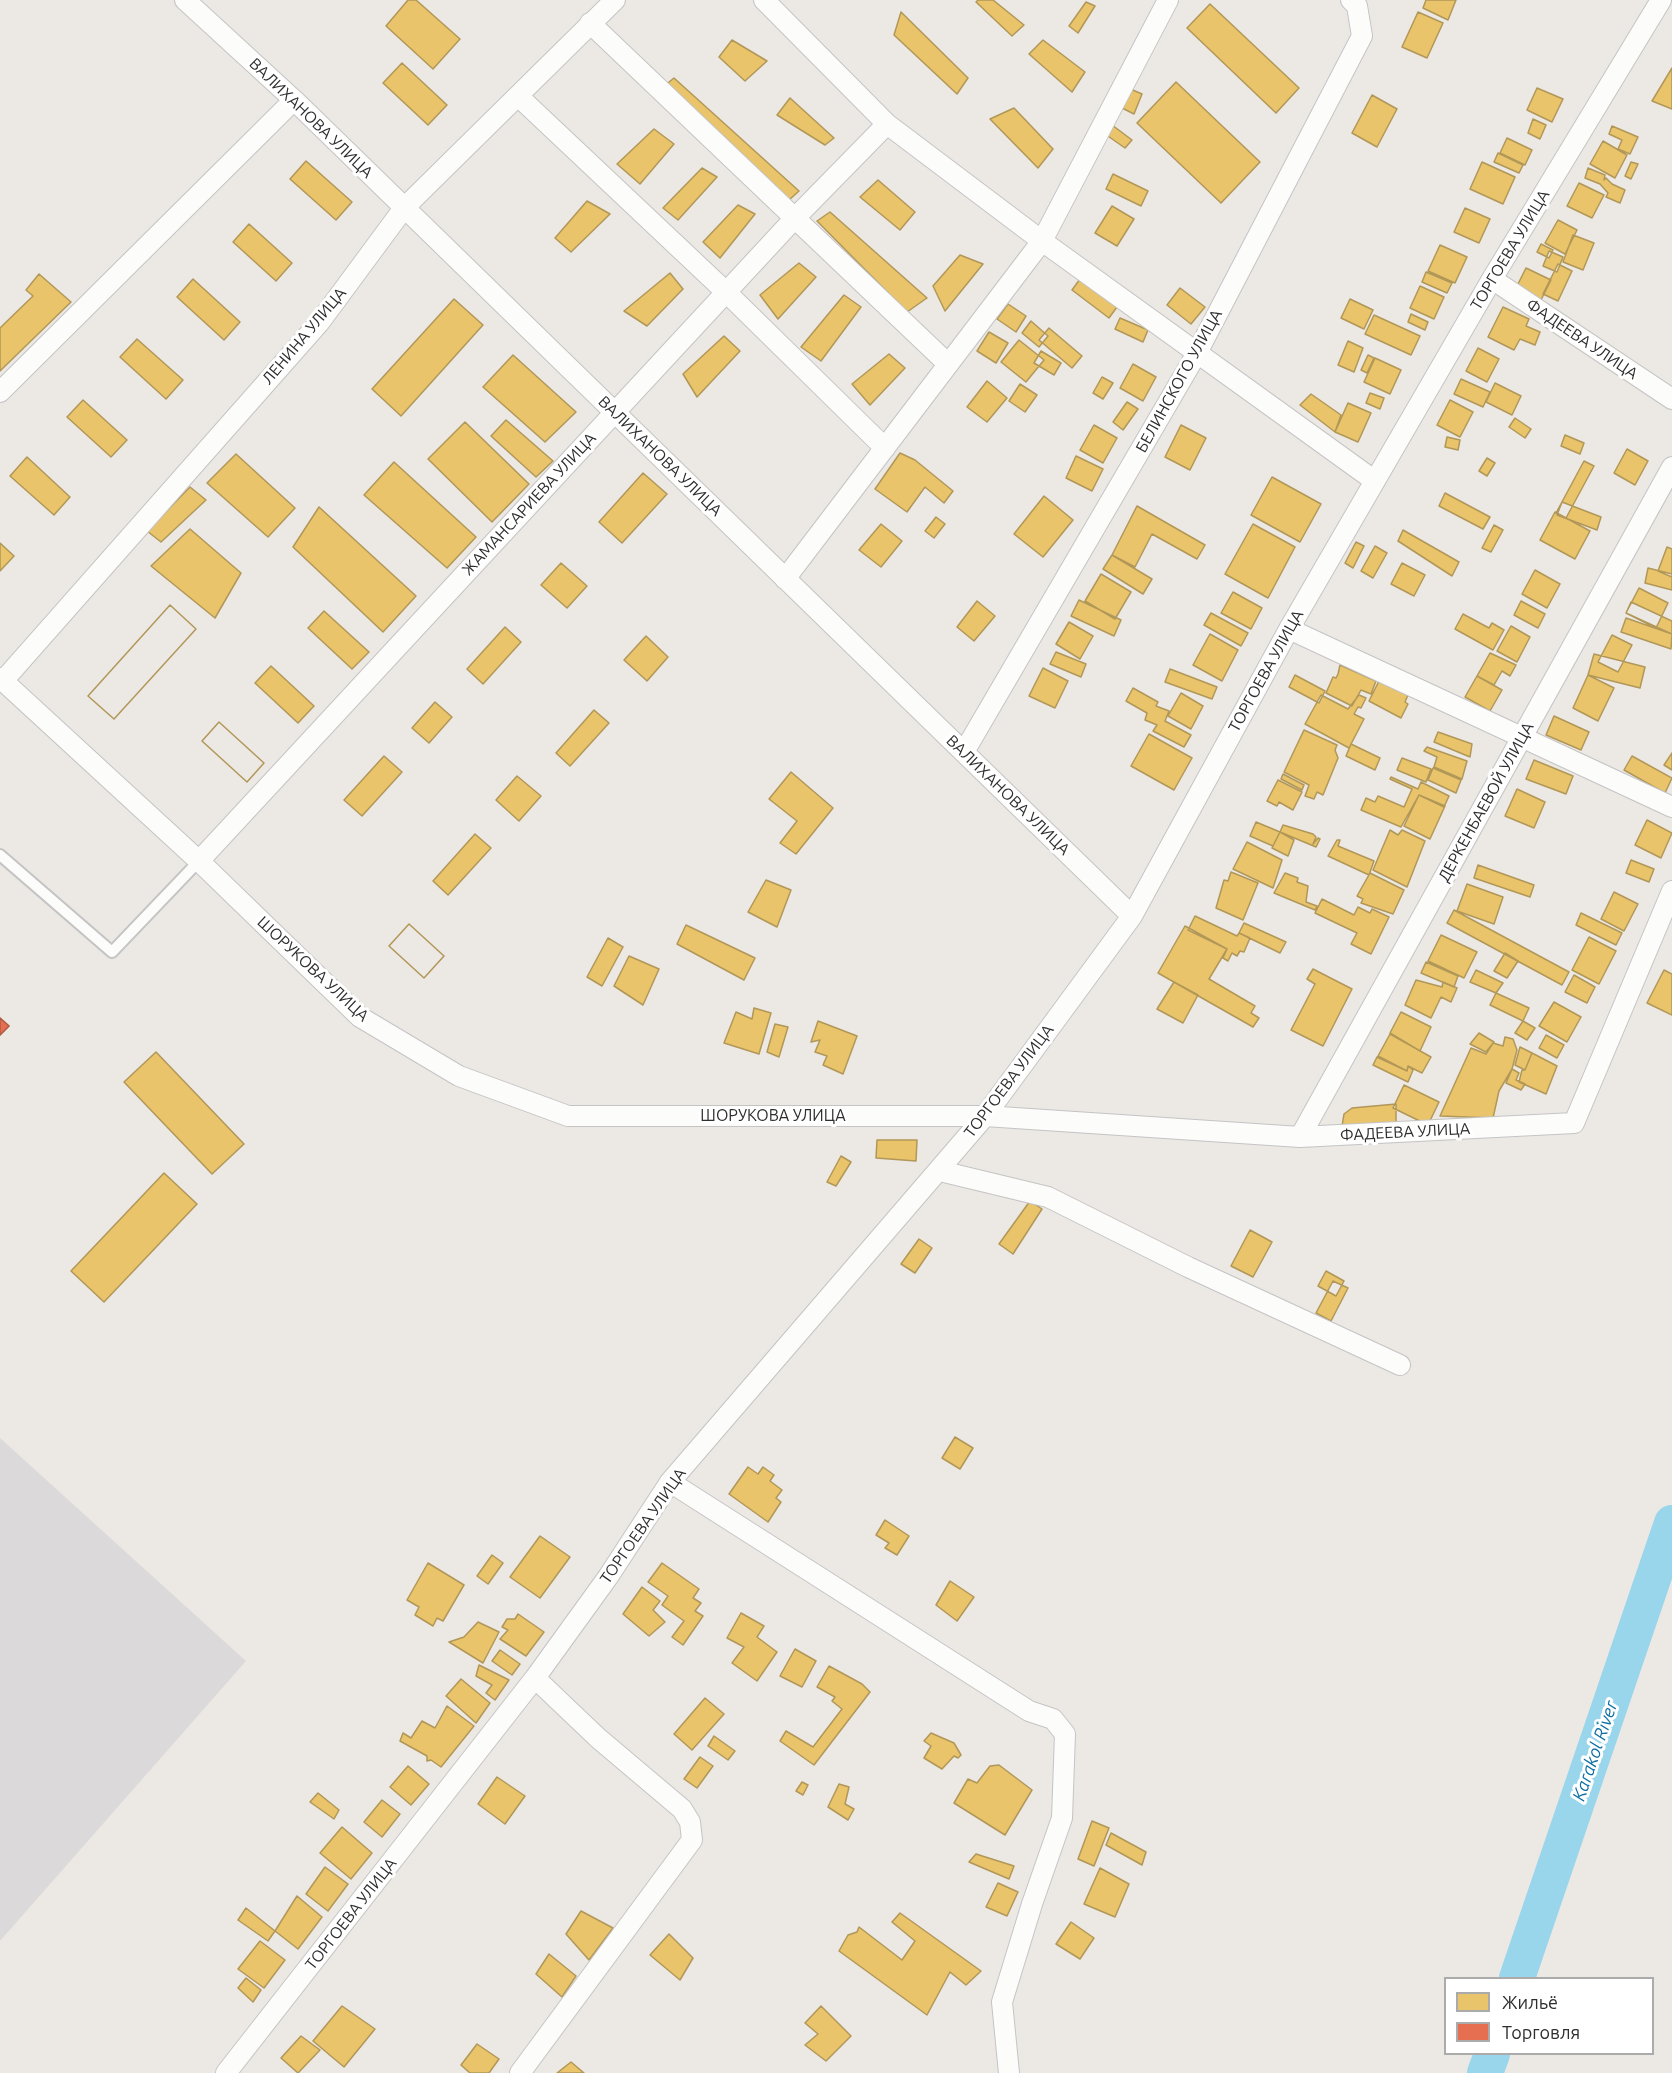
<!DOCTYPE html>
<html>
<head>
<meta charset="utf-8">
<style>
	body { margin:0 }
	#map { position:relative; width:1672px; height:2073px; overflow:hidden; background:#ece8e4; font-family:Ubuntu,sans-serif }
	canvas { display:block }
	.legend { position:absolute; left:1444px; top:1977px; width:210px; height:78px; box-sizing:border-box; background:#fff; border:2px solid #ababab; margin:0; padding:8px 10px; list-style:none; font-size:18px; color:#2e2e2e }
	.legend li { display:flex; align-items:center; gap:12px; height:30px }
	.legend b { width:30px; border:2px solid #ababab }
</style>
</head>
<body>
<div id="map">
<canvas width="1672" height="2073"></canvas>
<ul class="legend">
<li><b style="height:16px;background:#e9c46a"></b>Жильё</li>
<li><b style="height:16px;background:#e76f51"></b>Торговля</li>
</ul>
</div>
<script>
const ctx = document.querySelector('canvas').getContext('2d');
ctx.lineJoin = 'round';
function fillPath(path, color) { ctx.fillStyle = color; ctx.fill(path, 'evenodd'); }
function trace(path, color, width, dash) { ctx.strokeStyle = color; ctx.lineWidth = width; ctx.lineCap = dash ? 'butt' : 'round'; ctx.setLineDash(dash || []); ctx.stroke(path); }
function label(font, color, halo, rows, align = 'center') {
  ctx.font = font + ' Ubuntu,sans-serif'; ctx.lineWidth = 6; ctx.setLineDash([]); ctx.textBaseline = 'middle'; ctx.strokeStyle = halo; ctx.fillStyle = color; for (const [text, x, y, turn = 0] of rows) {
    ctx.save(); ctx.translate(x, y); ctx.rotate((+turn || 0) * Math.PI / 180); ctx.textAlign = isNaN(turn) ? turn : align; if (halo) ctx.strokeText(text, 0, 0); ctx.fillText(text, 0, 0); ctx.restore();
  }
}
fillPath(new Path2D(`
	M0 1438 246 1661 0 1941Z`), '#dcd9db');
const homes = new Path2D(`
	M408 0H416L460 39 433 69 386 26Z
	M978 0H993L1024 25 1012 36 976 2Z
	M1426 0H1456L1448 20 1423 8Z
	M1086 2 1095 6 1078 33 1069 26Z
	M1210 4 1299 88 1276 113 1187 28Z
	M901 12 968 78 957 94 894 35Z
	M1418 12 1443 23 1427 58 1402 47Z
	M732 40 767 61 745 81 719 57Z
	M1043 40 1085 72 1072 92 1029 54Z
	M402 63 447 105 428 125 383 83Z
	M1672 68V109L1652 101Z
	M674 78 799 191 789 200 659 90Z
	M1176 82 1260 162 1221 203 1137 123Z
	M1128 88 1142 94 1134 114 1120 107Z
	M1537 88 1563 99 1552 122 1527 110Z
	M1372 95 1397 109 1377 147 1352 133Z
	M790 98 834 138 825 145 777 115Z
	M1014 108 1053 149 1038 168 990 119Z
	M1533 119 1546 125 1540 139 1528 133Z
	M1112 125 1132 140 1125 148 1105 134Z
	M1612 126 1638 137 1630 154 1618 149 1622 140 1609 134Z
	M654 129 674 144 640 184 617 164Z
	M1507 138 1532 150 1525 165 1500 153Z
	M1603 141 1627 155 1615 178 1590 164Z
	M1498 153 1523 165 1519 173 1494 162Z
	M306 161 352 202 336 220 290 179Z
	M1482 162 1515 177 1503 204 1470 189Z
	M1631 162 1638 164 1631 179 1625 176Z
	M702 168 717 177 678 220 663 208Z
	M1588 168 1605 175 1604 180 1606 178 1612 184 1625 190 1620 203 1606 197 1608 193 1600 184 1585 178Z
	M1113 174 1148 191 1141 206 1106 189Z
	M878 180 915 212 900 230 860 197Z
	M1579 183 1604 195 1592 218 1567 206Z
	M587 201 610 214 571 252 555 238Z
	M738 205 755 214 720 258 703 242Z
	M1112 206 1134 219 1117 246 1095 233Z
	M1465 208 1490 219 1479 243 1454 232Z
	M830 212 927 298 907 312 817 221Z
	M1558 220 1577 230 1565 254 1545 243Z
	M249 224 292 263 276 281 233 242Z
	M1573 235 1594 243 1583 270 1563 262Z
	M1541 244 1553 250 1549 258 1537 252Z
	M1440 245 1467 257 1455 283 1428 271Z
	M1549 251 1563 257 1557 272 1543 266Z
	M960 255 983 264 945 311 933 286Z
	M799 263 816 277 778 319 760 295Z
	M1558 264 1572 271 1558 301 1543 294Z
	M1526 268 1551 280 1540 302 1515 290Z
	M1426 272 1452 283 1447 293 1422 282Z
	M670 273 683 289 647 326 624 311Z
	M39 274 71 302 0 371V328L33 296 26 290Z
	M193 279 240 322 224 340 177 297Z
	M1080 279 1117 307 1109 318 1072 290Z
	M1420 286 1444 297 1434 319 1410 308Z
	M1180 288 1205 307 1191 324 1167 305Z
	M844 295 861 307 821 361 801 347Z
	M454 299 483 325 401 416 372 389Z
	M1350 299 1373 310 1364 329 1341 318Z
	M1008 304 1026 316 1016 332 997 319Z
	M1503 307 1529 319 1526 326 1540 332 1535 345 1520 339 1514 350 1488 337Z
	M1411 314 1428 322 1425 330 1408 322Z
	M1374 315 1420 336 1411 355 1365 334Z
	M1120 318 1148 330 1143 342 1115 329Z
	M1031 321 1048 336 1039 347 1022 333Z
	M1049 328 1082 356 1072 368 1039 340Z
	M989 332 1008 343 996 363 977 351Z
	M724 336 740 351 697 397 683 374Z
	M137 339 183 380 166 399 120 357Z
	M1019 340 1044 360 1026 382 1001 362Z
	M1348 341 1363 348 1354 372 1338 365Z
	M1478 348 1499 359 1487 382 1466 371Z
	M1041 351 1061 363 1054 375 1034 363Z
	M889 354 905 368 870 405 852 384Z
	M513 355 576 412 545 442 483 387Z
	M1368 355 1374 358 1367 373 1361 370Z
	M1375 358 1401 370 1390 394 1364 382Z
	M1133 364 1156 377 1143 401 1120 388Z
	M1102 377 1113 383 1103 399 1093 393Z
	M1461 379 1490 392 1483 407 1454 394Z
	M987 381 1007 398 987 422 967 407Z
	M1495 383 1521 396 1512 415 1486 402Z
	M1020 384 1037 395 1025 412 1009 401Z
	M1370 393 1384 398 1380 409 1366 403Z
	M1311 394 1341 415 1335 432 1300 405Z
	M83 400 127 440 111 457 67 417Z
	M1450 400 1473 412 1460 437 1437 425Z
	M1127 402 1138 409 1123 430 1113 422Z
	M1348 403 1371 413 1358 442 1335 432Z
	M1515 418 1531 429 1525 438 1509 427Z
	M506 420 553 461 536 477 491 436Z
	M465 422 529 484 492 522 428 459Z
	M1094 425 1117 438 1103 463 1080 450Z
	M1181 425 1206 438 1190 470 1165 457Z
	M1565 435 1584 443 1580 454 1561 446Z
	M1447 437 1460 440 1458 450 1445 447Z
	M1627 449 1648 461 1635 485 1614 473Z
	M900 453 915 460 953 491 944 503 925 487 907 512 875 489Z
	M236 454 295 508 268 537 207 483Z
	M1076 456 1103 469 1092 491 1066 478Z
	M27 457 70 497 54 515 10 476Z
	M1487 458 1495 463 1487 476 1479 471Z
	M1584 461 1594 466 1566 518 1556 513Z
	M394 462 476 537 447 568 364 495Z
	M643 473 667 494 622 543 599 522Z
	M1272 477 1321 504 1300 542 1251 515Z
	M190 487 206 500 161 542 147 531Z
	M1445 493 1490 517 1483 529 1439 506Z
	M1044 496 1073 520 1043 557 1014 534Z
	M1562 502 1601 517 1597 530 1557 515Z
	M1137 506 1205 545 1197 559 1152 534 1135 567 1112 555Z
	M319 507 416 596 383 632 293 547Z
	M1555 512 1590 531 1575 559 1540 540Z
	M936 517 945 524 934 538 925 531Z
	M881 524 902 541 881 567 859 550Z
	M1253 524 1295 547 1268 598 1225 574Z
	M1494 525 1503 530 1491 552 1482 548Z
	M190 529 241 573 215 618 151 566Z
	M1403 530 1459 562 1452 576 1398 541Z
	M1356 542 1364 546 1353 568 1345 563Z
	M0 543 14 556 0 571Z
	M1375 546 1387 553 1373 578 1361 571Z
	M1667 547 1672 549V577L1658 571Z
	M1112 555 1152 579 1143 594 1103 569Z
	M561 563 587 586 567 608 541 585Z
	M1402 563 1425 575 1414 596 1391 584Z
	M1648 568 1672 574V590L1645 583Z
	M1535 570 1560 584 1547 608 1522 594Z
	M1101 574 1131 592 1115 619 1085 601Z
	M1639 588 1668 603 1656 628 1626 613Z
	M1233 592 1262 608 1251 629 1221 613Z
	M1079 600 1121 620 1114 636 1071 616Z
	M977 601 995 616 974 641 957 627Z
	M1521 601 1545 614 1538 628 1514 615Z
	M1631 602 1672 621V634L1626 613Z
	M170 605 196 629 114 719 88 696Z
	M170 605 196 629 114 719 88 696Z
	M324 611 369 652 352 669 308 628Z
	M1211 613 1248 633 1241 646 1204 625Z
	M1463 614 1489 628 1492 623 1504 630 1493 650 1455 629Z
	M1626 618 1672 634 1671 649 1621 632Z
	M1069 622 1093 636 1080 659 1056 644Z
	M1511 626 1530 637 1517 662 1497 651Z
	M505 627 521 642 483 684 467 669Z
	M1210 634 1238 650 1222 681 1193 665Z
	M1612 635 1632 645 1618 672 1598 662Z
	M646 636 668 657 647 681 624 660Z
	M1056 652 1086 664 1081 677 1050 664Z
	M1490 653 1516 665 1510 676 1502 671 1494 685 1477 676Z
	M1594 654 1645 667 1640 688 1588 675Z
	M1340 665 1376 681 1371 694 1361 690 1352 706 1326 693 1333 677 1336 678 1338 674Z
	M271 666 314 706 298 723 255 683Z
	M1043 668 1068 681 1055 708 1029 696Z
	M1170 669 1217 687 1212 699 1165 682Z
	M1295 675 1325 691 1319 703 1289 687Z
	M1588 675 1614 688 1598 721 1573 708Z
	M1477 676 1502 690 1490 711 1465 697Z
	M1379 681 1408 695 1405 702 1408 704 1401 718 1369 701Z
	M1133 688 1158 702 1156 706 1169 711 1165 721 1191 735 1184 747 1153 731 1157 725 1145 720 1147 713 1126 701Z
	M1181 693 1203 706 1191 729 1168 716Z
	M1321 695 1348 709 1359 695 1366 698 1361 708 1358 707 1354 714 1364 719 1349 748 1305 724Z
	M435 702 452 717 429 743 412 728Z
	M594 710 609 723 570 766 556 753Z
	M1554 716 1589 732 1581 750 1546 735Z
	M219 722 264 763 247 782 202 741Z
	M219 722 264 763 247 782 202 741Z
	M1304 730 1337 745 1335 750 1338 758 1323 795 1317 792 1314 799 1305 796 1309 785 1284 772Z
	M1438 732 1472 744 1470 757 1434 742Z
	M1149 734 1192 758 1174 790 1131 766Z
	M1351 744 1380 758 1375 770 1346 756Z
	M1427 747 1467 761 1462 779 1434 767 1437 757 1424 751Z
	M1672 753V770L1664 765Z
	M384 756 402 772 362 816 344 800Z
	M1632 756 1672 778 1665 793 1624 770Z
	M1402 758 1431 769 1426 782 1397 770Z
	M1534 760 1573 776 1566 794 1526 779Z
	M1433 768 1461 780 1456 793 1428 780Z
	M791 772 833 808 796 854 780 843 797 821 769 799Z
	M1283 774 1304 785 1302 790 1281 779Z
	M517 776 541 796 519 821 496 800Z
	M1391 777 1418 789 1421 782 1449 796 1444 807 1419 795 1401 827 1361 810 1366 798 1375 802 1378 796 1404 807 1412 789 1390 779Z
	M1278 780 1302 792 1293 810 1279 802 1277 806 1267 801Z
	M1517 789 1545 802 1534 828 1505 816Z
	M1419 795 1445 806 1430 839 1404 826Z
	M1647 820 1672 833 1661 858 1635 845Z
	M1256 822 1280 832 1273 846 1250 836Z
	M1283 825 1313 834 1316 837 1313 844 1318 838 1320 839 1316 847 1280 832Z
	M1390 830 1398 835 1402 830 1425 841 1407 887 1373 870Z
	M1280 832 1294 840 1288 856 1272 848Z
	M475 834 491 848 448 895 433 881Z
	M1337 840H1340L1338 846 1374 861 1369 875 1328 856Z
	M1247 842 1282 860 1273 888 1233 869Z
	M1631 860 1654 869 1649 882 1626 873Z
	M1478 865 1534 885 1530 897 1474 878Z
	M1231 872 1258 883 1243 920 1216 908 1224 880 1228 881Z
	M1285 873 1298 878 1297 882 1308 886 1306 902 1317 906 1315 910 1274 893Z
	M1370 873 1404 890 1393 914 1361 903 1363 899 1357 896Z
	M766 880 791 890 777 927 748 912Z
	M1467 884 1503 897 1494 924 1457 911Z
	M1614 892 1638 904 1624 931 1601 919Z
	M1322 899 1354 915 1358 907 1370 913 1372 909 1389 917 1371 954 1351 944 1357 933 1315 913Z
	M1454 910 1569 972 1562 985 1447 923Z
	M1581 913 1622 933 1616 945 1576 925Z
	M1195 916 1237 936 1239 933 1250 938 1244 952 1240 951 1237 956 1232 953 1228 961 1223 958 1227 949 1188 930Z
	M1244 923 1286 942 1280 953 1239 933Z
	M409 924 444 956 424 978 389 946Z
	M409 924 444 956 424 978 389 946Z
	M686 925 755 958 744 980 677 944Z
	M1185 926 1227 949 1209 979 1255 1006 1251 1013 1259 1018 1253 1027 1158 973Z
	M1441 935 1477 952 1464 978 1428 961Z
	M1589 937 1616 951 1599 984 1572 970Z
	M608 938 623 947 602 986 587 977Z
	M1505 953 1518 961 1507 978 1494 971Z
	M629 956 659 969 643 1005 614 986Z
	M1426 962 1458 976 1454 987 1421 973Z
	M1313 969 1352 989 1323 1046 1291 1030 1315 984 1307 979Z
	M1476 970 1503 983 1496 993 1470 982Z
	M1664 970 1672 974V1015L1647 1003Z
	M1574 975 1595 987 1587 1003 1565 992Z
	M1416 980 1442 987 1443 982 1457 988 1451 1002 1441 997 1431 1018 1405 1005Z
	M1174 982 1198 995 1183 1023 1157 1009Z
	M1496 993 1529 1008 1523 1021 1490 1005Z
	M1554 1002 1581 1017 1567 1042 1539 1026Z
	M754 1008 771 1013 759 1054 724 1043 736 1012 752 1019Z
	M1401 1012 1431 1027 1420 1051 1390 1033Z
	M0 1018 9 1026 0 1035Z
	M818 1021 857 1036 843 1074 823 1065 827 1056 815 1052 820 1040 811 1042Z
	M1523 1021 1535 1028 1527 1040 1515 1033Z
	M775 1024 788 1027 779 1057 767 1052Z
	M1479 1033 1494 1042 1486 1052 1470 1044Z
	M1390 1034 1431 1057 1422 1073 1408 1066 1407 1071 1378 1056Z
	M1546 1035 1564 1045 1557 1058 1539 1048Z
	M1505 1037 1513 1039 1517 1050 1512 1069 1499 1091 1493 1118 1440 1116 1471 1048 1486 1054 1493 1043 1503 1046Z
	M1520 1047 1532 1053 1525 1070 1515 1065Z
	M156 1052 244 1144 212 1174 124 1082Z
	M1532 1053 1557 1066 1546 1094 1519 1082 1522 1070H1525Z
	M1377 1057 1407 1071 1408 1066 1413 1070 1408 1082 1373 1065Z
	M1512 1069 1519 1073 1516 1080 1525 1084 1521 1090 1506 1083Z
	M1404 1085 1439 1102 1428 1125 1393 1108Z
	M1396 1104V1123L1342 1126 1344 1114 1352 1108Z
	M877 1140H917L916 1161 876 1158Z
	M841 1156 851 1162 836 1186 827 1182Z
	M164 1173 197 1204 104 1302 71 1271Z
	M1030 1201 1042 1209 1013 1254 999 1244Z
	M1250 1230 1272 1242 1253 1277 1231 1266Z
	M919 1239 932 1248 915 1273 901 1264Z
	M1326 1271 1344 1281 1336 1296 1318 1286Z
	M1333 1281 1348 1288 1331 1321 1316 1313Z
	M955 1437 973 1448 960 1469 942 1458Z
	M748 1467 758 1474 763 1467 774 1475 770 1481 782 1490 776 1498 781 1502 768 1522 729 1494Z
	M885 1520 909 1536 897 1555 885 1548 889 1543 876 1535Z
	M540 1536 570 1557 540 1598 510 1577Z
	M492 1555 503 1563 488 1584 477 1576Z
	M428 1563 464 1585 443 1621 437 1618 433 1626 415 1615 419 1607 407 1600Z
	M662 1563 699 1589 693 1598 701 1603 695 1611 703 1616 683 1645 672 1637 684 1621 662 1605 668 1596 648 1582Z
	M950 1581 974 1597 957 1621 936 1605Z
	M642 1587 660 1601 653 1610 665 1622 649 1636 623 1614Z
	M741 1613 764 1626 757 1637 777 1652 757 1681 732 1663 744 1647 727 1638Z
	M518 1614 544 1632 526 1656 500 1639 508 1630 502 1627 507 1619H515Z
	M478 1622 499 1632 483 1663 449 1642 464 1637Z
	M795 1649 816 1661 802 1687 780 1676Z
	M500 1650 520 1664 512 1675 492 1661Z
	M479 1665 509 1680 495 1700 486 1693 492 1685 476 1676Z
	M829 1666 862 1684 870 1692 814 1765 780 1741 786 1731 813 1747 842 1709 832 1701 835 1697 817 1687Z
	M461 1679 490 1703 476 1723 446 1696Z
	M705 1698 724 1714 692 1750 674 1734Z
	M447 1706 474 1726 441 1767 431 1760 427 1761V1756L400 1741 403 1733 411 1738 422 1721 435 1728Z
	M931 1733 954 1743 961 1755 958 1758 954 1756 942 1769 924 1758 931 1746 924 1741Z
	M714 1736 735 1751 728 1760 708 1746Z
	M700 1757 713 1766 697 1788 684 1779Z
	M999 1765 1032 1790 1005 1835 954 1803 968 1779 977 1783 990 1766Z
	M408 1766 429 1784 411 1805 390 1787Z
	M497 1777 525 1796 505 1824 478 1804Z
	M802 1782 808 1785 803 1795 796 1791Z
	M839 1784 849 1787 845 1804 854 1809 848 1820 828 1807Z
	M318 1793 339 1810 334 1819 310 1802Z
	M382 1800 400 1814 382 1837 364 1822Z
	M1092 1821 1109 1828 1094 1866 1078 1859Z
	M342 1827 372 1853 351 1879 320 1853Z
	M1111 1833 1146 1852 1142 1865 1106 1845Z
	M976 1854 1014 1866 1009 1879 969 1862Z
	M325 1867 348 1884 328 1911 306 1894Z
	M1100 1868 1129 1884 1115 1917 1084 1904Z
	M998 1883 1018 1892 1007 1916 986 1907Z
	M297 1896 322 1917 298 1949 275 1931Z
	M246 1908 275 1931 268 1941 238 1920Z
	M581 1911 613 1928 589 1960 566 1934Z
	M900 1913 981 1971 966 1985 950 1972 927 2015 839 1951 848 1935 857 1932 859 1927 902 1960 915 1941 892 1922Z
	M1071 1922 1094 1938 1080 1959 1056 1944Z
	M669 1934 693 1958 680 1980 650 1955Z
	M260 1941 285 1960 264 1988 238 1969Z
	M549 1954 576 1976 562 1997 536 1974Z
	M246 1978 261 1990 253 2002 238 1988Z
	M342 2006 375 2029 344 2067 313 2041Z
	M821 2006 851 2036 826 2061 805 2045 818 2034 805 2023Z
	M301 2036 320 2050 298 2073 281 2058Z
	M477 2044 499 2059 489 2073H470L461 2065Z
	M571 2062 584 2073H557Z`);
fillPath(homes, '#e9c46a');
trace(homes, '#b19758', 1.5);
const shops = new Path2D(`
	M0 1018 9 1026 0 1035Z`);
fillPath(shops, '#e76f51');
trace(shops, '#b05c46', 1.5);
trace(new Path2D(`
	M1517 1978 1672 1523
	M1485 2073 1492 2054`), '#99d6ec', 36);
const lane = new Path2D(`
	M0 855 112 952 199 861`);
const street = new Path2D(`
	M185 0 294 100 1132 916
	M764 0 887 124 1042 241 1375 481
	M590 23 948 364
	M518 96 726 292 885 448
	M1492 279 1672 399
	M0 392 294 100
	M785 579 1042 241 1168 0
	M1289 629 1672 807
	M0 678 199 861 360 1017 459 1076 568 1116H985L1300 1137 1574 1123 1672 891
	M3 681 319 323 404 208 615 0
	M964 752 1197 353 1362 36 1357 6 1351 0
	M199 861 794 219 887 124
	M1300 1137 1672 467
	M940 1171 1048 1197 1188 1267 1400 1365
	M670 1482 1029 1711 1053 1719 1065 1734 1062 1818 1032 1904 1002 2002 1009 2073
	M226 2073 535 1678 608 1577 670 1482 985 1116 1132 916 1289 629 1492 279 1661 0
	M520 2073 692 1840 690 1822 682 1809 598 1738 535 1678`);
trace(lane, '#c5c4c5', 14);
trace(street, '#c5c4c5', 22);
trace(lane, '#fcfcfb', 10);
trace(street, '#fcfcfb', 20);
label('16px', '#2e2e2e', '#fff', [
	["ВАЛИХАНОВА УЛИЦА",311,118,44],
	["ТОРГОЕВА УЛИЦА",1510,250,-59],
	["ЛЕНИНА УЛИЦА",304,336,-50],
	["ФАДЕЕВА УЛИЦА",1582,339,34],
	["БЕЛИНСКОГО УЛИЦА",1179,381,-61],
	["ВАЛИХАНОВА УЛИЦА",660,456,44],
	["ЖАМАНСАРИЕВА УЛИЦА",529,504,-47],
	["ТОРГОЕВА УЛИЦА",1266,671,-61],
	["ВАЛИХАНОВА УЛИЦА",1008,795,44],
	["ДЕРКЕНБАЕВОЙ УЛИЦА",1486,802,-61],
	["ШОРУКОВА УЛИЦА",313,969,43],
	["ТОРГОЕВА УЛИЦА",1009,1081,-53],
	["ШОРУКОВА УЛИЦА",773,1116],
	["ФАДЕЕВА УЛИЦА",1405,1132,-3],
	["ТОРГОЕВА УЛИЦА",643,1526,-55],
	["ТОРГОЕВА УЛИЦА",351,1914,-52]
]);
label('italic 18px', '#0d6fa3', '#fff', [
	["Karakol River",1595,1751,-71]
]);
</script>
</body>
</html>
